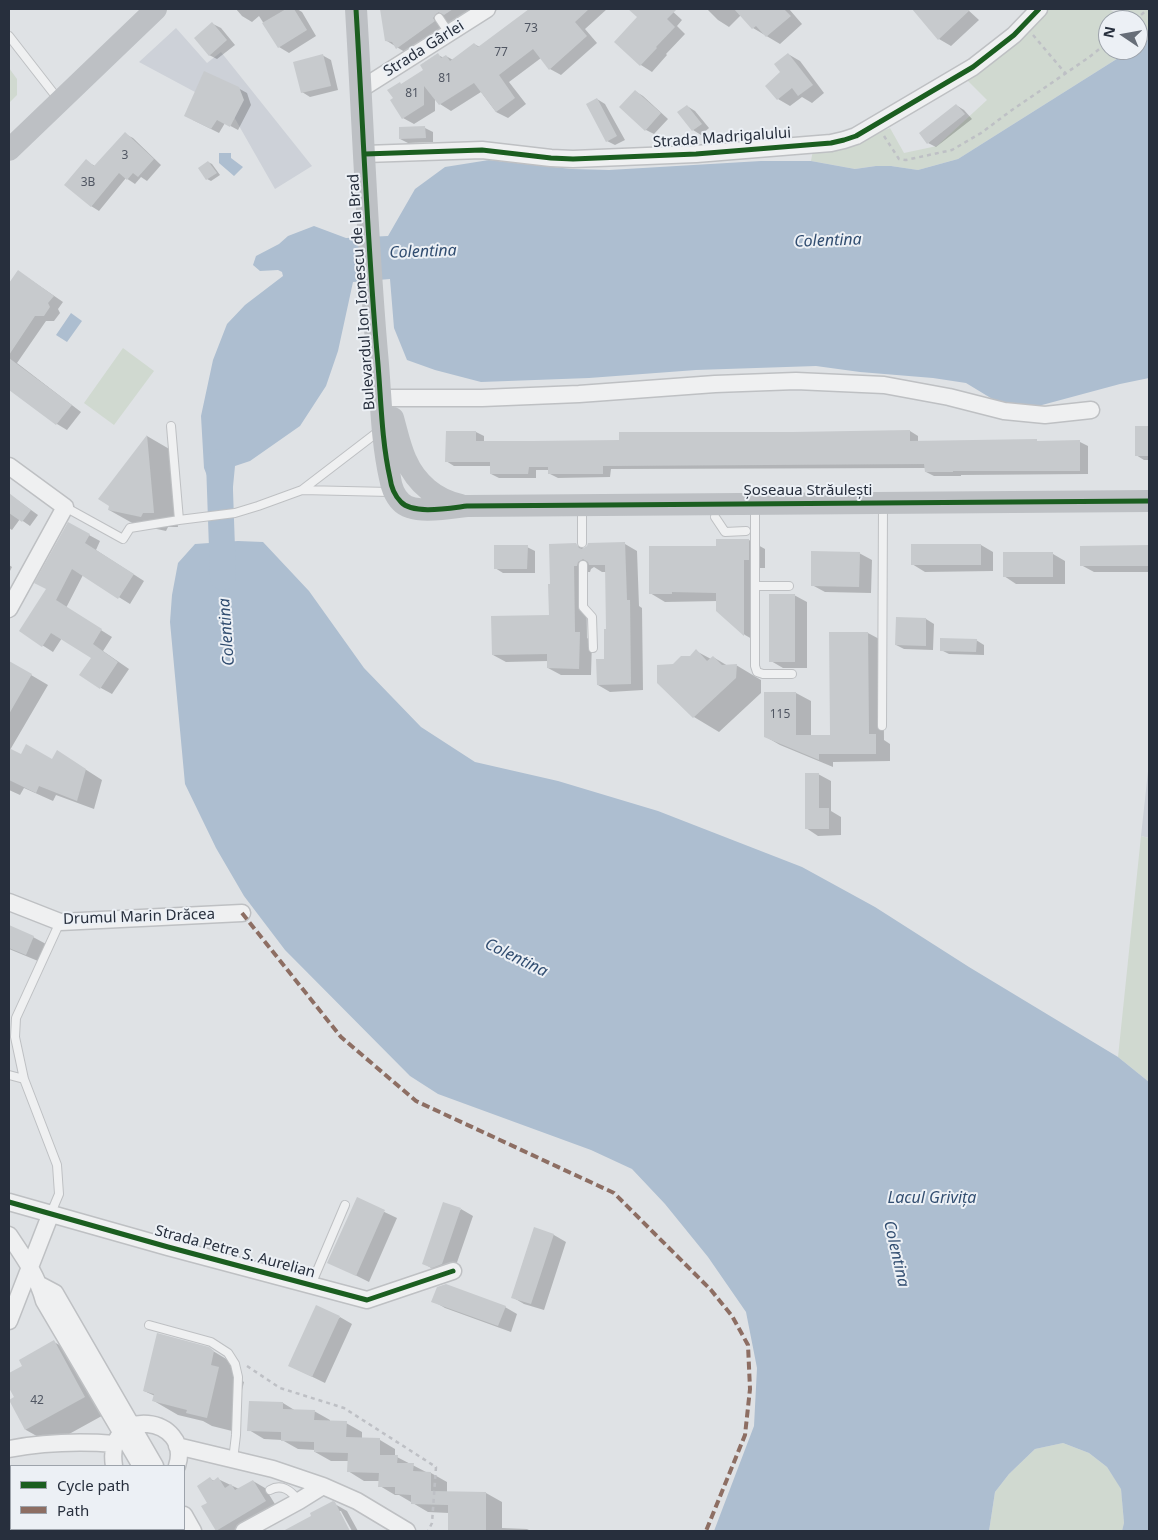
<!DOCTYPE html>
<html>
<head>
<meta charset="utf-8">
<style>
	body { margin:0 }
	#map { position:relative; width:1158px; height:1540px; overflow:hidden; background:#dfe2e5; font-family:"Noto Sans",sans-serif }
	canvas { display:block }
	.frame { position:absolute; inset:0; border:10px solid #272f3d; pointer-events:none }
	.legend { position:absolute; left:10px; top:1465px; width:175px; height:65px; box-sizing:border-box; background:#ecf0f5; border:1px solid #9da3ab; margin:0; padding:6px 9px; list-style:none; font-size:15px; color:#272f3d }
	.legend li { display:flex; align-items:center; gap:10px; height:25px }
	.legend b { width:25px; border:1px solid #9da3ab }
	.north { position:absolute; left:1098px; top:10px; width:50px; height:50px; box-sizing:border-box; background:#ecf0f5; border:1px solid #9da3ab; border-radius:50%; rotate:282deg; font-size:14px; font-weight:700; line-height:20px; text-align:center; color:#272f3d }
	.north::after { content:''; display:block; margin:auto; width:18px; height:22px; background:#676e78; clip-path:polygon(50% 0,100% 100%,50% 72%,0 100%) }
</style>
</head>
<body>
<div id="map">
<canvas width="1158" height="1540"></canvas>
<div class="frame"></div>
<ul class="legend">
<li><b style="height:6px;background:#1b5e20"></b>Cycle path</li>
<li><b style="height:6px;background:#8d6e63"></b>Path</li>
</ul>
<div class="north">N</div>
</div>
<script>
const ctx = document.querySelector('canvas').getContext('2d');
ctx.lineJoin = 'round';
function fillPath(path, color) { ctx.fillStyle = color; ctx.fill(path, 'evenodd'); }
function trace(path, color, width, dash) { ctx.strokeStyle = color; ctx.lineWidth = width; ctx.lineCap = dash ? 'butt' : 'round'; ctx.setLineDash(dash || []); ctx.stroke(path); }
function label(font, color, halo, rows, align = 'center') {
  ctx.font = font + ' "Noto Sans",sans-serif'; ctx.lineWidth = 4; ctx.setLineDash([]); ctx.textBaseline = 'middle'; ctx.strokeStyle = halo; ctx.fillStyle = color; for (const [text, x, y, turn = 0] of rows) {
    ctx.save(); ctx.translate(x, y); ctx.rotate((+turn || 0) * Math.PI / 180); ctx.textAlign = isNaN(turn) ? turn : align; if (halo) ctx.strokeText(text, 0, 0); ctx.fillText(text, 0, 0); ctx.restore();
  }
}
fillPath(new Path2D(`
	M176 28 207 63 221 52 312 166 275 189 234 117 195 92 139 62Z
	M1149 762V838L1141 836Z`), '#cdd1d8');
fillPath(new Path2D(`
	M1048 9H1109L1119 15 1123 9H1149V39L1138 46V20H1108V50H1131L958 159 918 170 891 166H876L855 169 811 161 813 150 859 140 890 128 904 153 937 146 987 100 966 79 1018 42Z
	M9 68 17 79V95L9 103Z
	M123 348 154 371 114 425 84 403Z
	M1141 836 1149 838V1082L1118 1057Z
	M1063 1443 1089 1453 1107 1467 1121 1488 1124 1523 1122 1531H989L995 1492 1009 1474 1035 1449Z`), '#d0d9d0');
fillPath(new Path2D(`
	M1149 39V378L1120 384 1042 405 1023 406 994 400 966 383 933 378 860 372 816 366 696 370 589 378 481 382 435 370 407 360 394 328 390 279 353 282 338 351 326 386 300 426 250 461 235 466 232 497 215 496 204 468 201 416 213 360 227 324 245 305 283 276 282 272 278 270 260 271 253 265 256 256 279 244 288 236 314 226 346 238 388 236 415 189 445 167 489 160 572 169 609 170 761 161H811L855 169 876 166H891L918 170 958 159 1131 50H1138V46Z
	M219 153H231V158L243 167 234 176 219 163Z
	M71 313 82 321 67 342 56 335Z
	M238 541 263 542 309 591 364 668 421 727 475 762 558 781 658 811 802 867 875 907 969 967 1118 1057 1149 1082V1531H1122L1124 1523 1121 1489 1107 1467 1089 1453 1063 1443 1035 1449 1009 1474 995 1492 989 1531H714L754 1426 757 1368 746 1312 708 1257 665 1204 632 1169 591 1150 438 1094 410 1076 285 950 244 896 216 848 185 784 170 622 172 595 178 563 195 544Z`), '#adbed0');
fillPath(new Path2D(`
	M236 9H297L302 12 316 36 289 53 279 47 259 16 252 22 242 16Z
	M382 9H431L444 14 441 9H492L416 59 387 41Z
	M531 9H607L585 29 597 43 561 75 550 69 541 58 509 82 526 104 508 118 496 112 481 92 451 111 440 104 435 98V111L414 124 403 118 402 85 425 71 438 55 444 58 446 56 453 60 474 44 480 47Z
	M637 9H670L682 20 677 26 685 34 666 54 667 55 652 72 641 65 616 42 639 17 634 12Z
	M707 9H747L729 27 718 20Z
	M757 9H789L802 24 780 44 753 28 745 19Z
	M913 9H967L979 20 951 46 939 39Z
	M213 24 221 28 235 45 217 59 209 55Z
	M788 54 800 61 824 93 812 103 802 97 790 106 778 99 782 72Z
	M322 55 331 60 338 90 310 97 302 92Z
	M238 88 247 93 251 105 238 130 225 123 219 133 193 120Z
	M635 91 643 96 668 119 654 134 646 130Z
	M597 99 605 104 625 140 615 145 607 141Z
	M956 105 964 110 972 119 936 147 928 143Z
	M687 106 695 111 709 128 701 135 693 130Z
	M425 128 433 132V142L408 143 400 139Z
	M125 134 133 138 161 165 147 181 141 177 135 184 126 178 99 211 91 206 86 161 95 166Z
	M208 162 212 164 220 175 211 181 207 179 200 169Z
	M18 271 63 302 58 309 60 313 54 321H46L17 363 81 412 67 430 57 424 9 389V285Z
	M1137 427H1149V460H1144L1136 455Z
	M910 431 918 436V442L1037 441 1039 442H1080L1088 446V474L961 475V476H934L926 472V468L611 469 610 477 558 478 550 474V470H536V478H499L491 474V466H454L446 461 476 432 484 436V442L621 441Z
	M147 436 171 450 178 527H168L166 531 134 524 109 510 110 506 100 498Z
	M9 494 38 515 30 526 20 519 12 530 9 528Z
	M89 535 100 541 96 550 144 581 130 604 83 575 66 608 112 637 103 651 129 669 112 694 101 688 93 658 62 638 53 652 20 631Z
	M749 540 765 549V568H760L759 643 745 635 718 610V601L665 602 650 593 717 547V541Z
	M625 544 637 551 639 606 642 608 643 690 610 692 598 685 606 660 607 630 606 572H602L594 567 591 569 590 572H586L587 638 592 641 591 675H561L548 668V661L506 662 493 655 550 617 576 545 584 549Z
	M981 545 993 552V571L925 572 912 564Z
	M527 547 535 551V573H503L495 568Z
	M1081 547H1149V572H1094L1081 565Z
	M859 553 872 560 871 593 825 592 812 585Z
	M1053 554 1065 561V584H1016L1004 576Z
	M9 565 12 567 9 573Z
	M794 595 807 602V668H783L771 661Z
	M926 619 934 624 933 650 904 649 896 645Z
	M868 633 883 641 884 740 890 744V761L833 762V767L780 745 766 737 765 693H796L811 701V736H831Z
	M976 640 984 645V655L949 654 941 650Z
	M696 651 711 659 713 657 728 666 736 665 761 680V693L719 732 694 717 658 683 674 665 691 657Z
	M9 662 48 685 10 750 21 755 52 761 74 762 102 780 94 809 56 795 53 801 24 788 20 795 9 790Z
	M818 774 831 781V811L841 817V835L818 836 806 828Z
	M9 927 33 937 46 944 38 961 9 949Z
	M357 1199 397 1218 369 1282 329 1262Z
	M461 1209 473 1216 454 1271H436L423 1263Z
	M534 1229 554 1235 566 1242 544 1310 524 1304 512 1297Z
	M433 1301 505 1307 517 1314 511 1332 445 1308Z
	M340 1317 352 1324 325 1383 290 1366Z
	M54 1342 79 1356 109 1412 51 1444 26 1430 15 1397 9 1385V1375L24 1366Z
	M208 1348 238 1366 236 1377 244 1382 232 1431 212 1426 203 1421 178 1415 154 1401 155 1396 144 1391Z
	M283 1403 296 1411H314L330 1420V1422L346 1423 362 1432V1439L380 1440 395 1449V1456L428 1473H431L447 1482V1493H486L502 1502V1528L527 1529 531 1531H450L449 1530V1513L428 1512 399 1495H395L380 1486V1481H364L348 1471 349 1461H331L315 1452V1450L298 1449 282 1440 264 1439 249 1430Z
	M210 1479 215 1481 218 1479 239 1489 253 1481 265 1488 278 1509 240 1531H218L203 1507 209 1503Z
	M333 1503 347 1511 358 1531H352L341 1511H338L349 1531H286L313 1516Z
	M161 1529H177L182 1531H156Z`), '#0003');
trace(new Path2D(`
	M219 462 223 577`), '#adbed0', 26);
fillPath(new Path2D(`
	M286 9H294L307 30 278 48 262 23Z
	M380 9H453L444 15 439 12 436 14 433 18 435 21 396 49 392 42 385 41Z
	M529 9H589L575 22 587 36 549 70 533 49 499 75 515 98 496 112 474 83 439 105 424 86V105L402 119 390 100 393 98 387 90 400 82 401 84 423 70 420 65 438 53 441 58 446 55 450 61 474 43 478 47Z
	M628 9H677L667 19 675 27 656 47 657 48 640 66 614 42 637 17Z
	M734 9H784L791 16 766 37 756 26 752 29Z
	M912 9H971L938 40Z
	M212 22 227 40 209 56 194 38Z
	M788 53 813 85 798 96 792 88 777 100 765 86 780 72 774 64Z
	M323 54 331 86 301 93 293 62Z
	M204 71 239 87 244 100 230 127 217 120 211 129 184 116Z
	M635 90 661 113 645 131 619 107Z
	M597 98 617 136 606 142 586 104Z
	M956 104 965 114 927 144 919 133Z
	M687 105 702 124 692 131 677 112Z
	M425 126 426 138 399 139V127Z
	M125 132 154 159 138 177 133 173 127 180 119 173 91 207 64 185 86 159 94 166Z
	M208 161 217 173 206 180 198 168Z
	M18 270 54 296 48 303 50 307 44 316H35L9 355V283Z
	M9 358 72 405 56 425 9 390Z
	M1135 426H1149V456H1135Z
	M910 430V441L1037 439V441L1080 440V471H953V472H925L924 464 603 466V474H548V467H529L528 474H490V462H445L446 431H476V441H532L619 440V432H793Z
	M147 435 154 513H143L141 517 108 510 109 506 98 499Z
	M9 493 31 510 22 522 9 513Z
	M68 522 90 534 85 543 134 574 118 599 72 569 56 600 102 629 93 644 118 662 100 689 79 675 91 658 51 633 42 647 19 631 46 589 34 583Z
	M716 539H749V560H744V636L716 611V593L672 592V594H649V546H716Z
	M625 542 627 600H630L631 684 597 685 596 659H604V629H606L605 565H589L588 562 583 559 578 562 577 566H574L575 632H580L579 669 547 668V654L492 655 491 616 549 615 548 584H550L549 544 576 543 579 548 582 549 587 546 588 543Z
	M911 544H981V565H911Z
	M494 545H528L527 569H494Z
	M1149 545V566H1080V546Z
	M811 551 860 552 859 587 811 586Z
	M1003 552H1053V577H1003Z
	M769 594H795V662H769Z
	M896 617 926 618V646L895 645Z
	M829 632H868L869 734H876V754H819V760L764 737V692H796V735H830Z
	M940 638 977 639 976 652 940 651Z
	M696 649 707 661 713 656 722 665 737 664 736 678 693 718 657 683V665L673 664 681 656H690Z
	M9 661 32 674 9 714Z
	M26 744 52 759 57 750 86 769 77 801 39 786 36 793 9 780V748L21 754Z
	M805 773H819V808H829V829H805Z
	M9 925 34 936 26 955 9 948Z
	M357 1197 385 1210 356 1276 327 1263Z
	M443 1202 461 1208 442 1264 432 1268 422 1264Z
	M534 1227 554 1234 531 1304 511 1298Z
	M446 1284 506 1306 498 1326 431 1302 437 1287Z
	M316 1305 340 1316 312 1377 288 1366Z
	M157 1333 209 1347 214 1351 211 1365 219 1367 207 1418 186 1413 187 1410 152 1401 154 1394 143 1391Z
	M54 1340 85 1397 25 1430 9 1400 14 1397 9 1388V1373L22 1366 19 1360Z
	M249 1401 283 1402V1409L315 1410 314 1420 347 1421 346 1437 380 1438V1455H398L397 1463H414L413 1471 431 1472V1491L486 1492V1531H448V1505L411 1504V1495L395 1494V1487H378L379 1473 347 1472 348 1453 314 1452V1442L281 1441V1432L247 1431Z
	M210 1477 213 1481 218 1477 225 1488 231 1484 235 1490 253 1480 266 1501 216 1531 201 1506 207 1503 197 1486Z
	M333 1501 335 1502 350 1531H283L311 1516 310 1513Z`), '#c7cacd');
const lane = new Path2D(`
	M439 18 449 33
	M9 36 58 99
	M302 490 390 492
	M65 507 123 539 130 528 179 520 171 426
	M755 507V666L757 672 763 674H792
	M715 517 725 532 746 531
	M179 520 235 513 258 506 302 490 379 431
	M582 543V508
	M583 565V607L592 617 593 648
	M755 586H789
	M882 726 883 505
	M9 1075 24 1079
	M51 1213 59 1194 57 1165 24 1079 15 1037 16 1018 60 922
	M311 1285 345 1205
	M149 1325 211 1342 228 1353 235 1364 238 1377 236 1435 233 1460
	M270 1490C282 1483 291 1491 299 1501`);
const street = new Path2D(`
	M361 89 487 9
	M365 154 482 150 551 158 573 159 696 154 831 143 844 140 856 136 973 67 1014 35 1039 9
	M388 398H482L579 394 715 384 796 381 884 385 949 397 1004 411 1045 415 1091 410
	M9 466 65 507 9 609
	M9 902 60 922 242 913
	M9 1202 168 1247 367 1300 453 1271
	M9 1235C23 1256 37 1275 44 1301L141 1466
	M40 1285 55 1293 155 1466
	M9 1321 51 1213
	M177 1446 273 1469 323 1486 357 1501 407 1531
	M9 1449C46 1442 77 1441 115 1444
	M114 1466C104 1403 193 1417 177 1466
	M184 1515 193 1531
	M177 1529 178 1531
	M120 1531V1529
	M244 1531 299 1501 323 1486`);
trace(lane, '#bec0c3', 10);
trace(street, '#bec0c3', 19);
trace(new Path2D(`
	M1135 20 1148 9
	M1033 35 1066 74
	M884 136 899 159 906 160 952 150 981 133 1012 110 1088 58 1108 42
	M247 1366 280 1388 344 1408 436 1467 432 1523 428 1531`), '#bec0c5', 2.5, [4, 4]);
trace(lane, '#eff0f1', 8);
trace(street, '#eff0f1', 16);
trace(new Path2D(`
	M356 9C363 124 367 239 377 353 381 394 381 438 390 478 391 486 395 496 401 502 413 515 450 508 467 506L1149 501
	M9 150 156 9
	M393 418C397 432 400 447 406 460 416 483 436 500 461 505`), '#bdc0c4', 22);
trace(new Path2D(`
	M242 913 341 1037 416 1101 614 1193 711 1290 732 1316 748 1345 750 1389 745 1435 706 1531`), '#8d6e63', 4, [8, 4]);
trace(new Path2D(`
	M356 9C363 124 367 239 377 353 381 394 381 438 390 478 391 486 395 496 401 502 413 515 450 508 467 506L1149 501
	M365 154 482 150 551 158 573 159 696 154 831 143 844 140 856 136 973 67 1014 35 1039 9
	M9 1202 168 1247 367 1300 453 1271`), '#1b5e20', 5);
label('12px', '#505662', null, [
	["73",531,29],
	["77",501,53],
	["81",445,79],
	["81",412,94],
	["3",125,156],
	["3B",88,183],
	["115",780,715],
	["42",37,1401]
]);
label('15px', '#272f3d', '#ecf0f5', [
	["Strada Gârlei",424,49,-32],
	["Strada Madrigalului",722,138,-4],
	["Bulevardul Ion Ionescu de la Brad",362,292,-94],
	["Șoseaua Străulești",808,491],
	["Drumul Marin Drăcea",139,917,-2],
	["Strada Petre S. Aurelian",235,1252,15]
]);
label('italic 16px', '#314d70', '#ecf0f5', [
	["Colentina",828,241,-2],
	["Colentina",423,252,-2],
	["Colentina",227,632,-94],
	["Colentina",516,958,26],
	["Lacul Grivița",932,1198],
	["Colentina",896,1254,77]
]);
</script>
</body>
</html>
